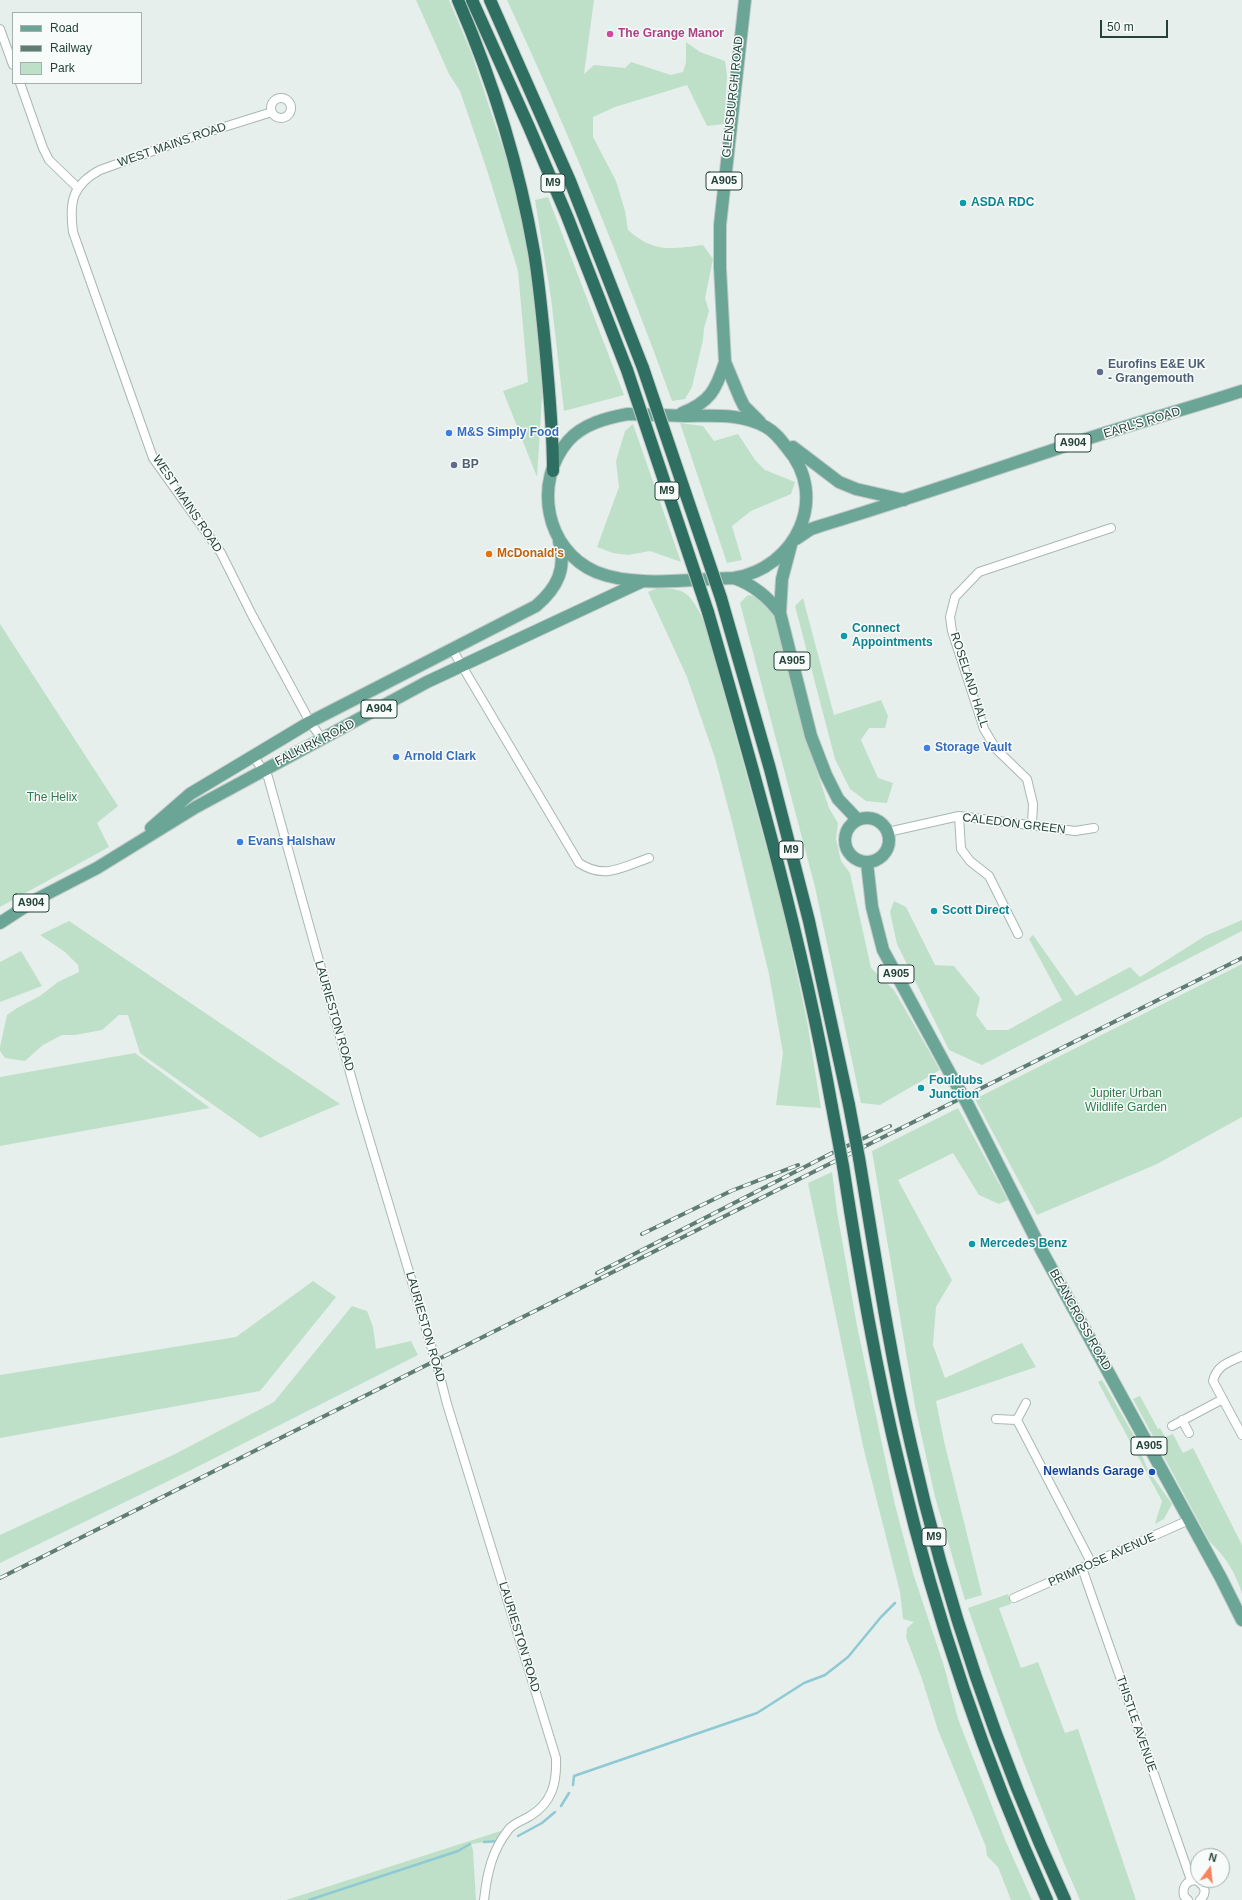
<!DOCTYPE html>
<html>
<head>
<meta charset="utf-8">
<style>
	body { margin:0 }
	#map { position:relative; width:1242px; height:1900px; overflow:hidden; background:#e6efeb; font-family:Helvetica,sans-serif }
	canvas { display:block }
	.legend { position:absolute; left:12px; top:12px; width:130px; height:72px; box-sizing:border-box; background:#f7fbf9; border:1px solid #a3b1ad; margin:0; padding:5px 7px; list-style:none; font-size:12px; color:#24423a }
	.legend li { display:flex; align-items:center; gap:8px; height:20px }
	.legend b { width:20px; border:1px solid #a3b1ad }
	.north { position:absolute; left:1190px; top:1848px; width:40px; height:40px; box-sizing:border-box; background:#f7fbf9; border:1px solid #a3b1ad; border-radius:50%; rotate:15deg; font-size:11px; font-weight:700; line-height:16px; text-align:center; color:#24423a }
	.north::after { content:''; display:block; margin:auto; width:14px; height:18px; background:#f4845f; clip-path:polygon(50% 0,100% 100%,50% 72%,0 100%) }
	.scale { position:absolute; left:1100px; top:20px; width:68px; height:18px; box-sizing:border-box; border:2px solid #24423a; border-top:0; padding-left:5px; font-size:12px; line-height:14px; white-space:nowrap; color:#24423a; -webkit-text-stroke:3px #f7fbf9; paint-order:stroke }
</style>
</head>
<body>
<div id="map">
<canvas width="1242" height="1900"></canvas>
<ul class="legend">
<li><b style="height:5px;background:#6aa596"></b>Road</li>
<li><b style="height:5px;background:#5f7d75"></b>Railway</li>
<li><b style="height:11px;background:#bfe0c8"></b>Park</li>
</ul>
<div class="north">N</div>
<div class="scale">50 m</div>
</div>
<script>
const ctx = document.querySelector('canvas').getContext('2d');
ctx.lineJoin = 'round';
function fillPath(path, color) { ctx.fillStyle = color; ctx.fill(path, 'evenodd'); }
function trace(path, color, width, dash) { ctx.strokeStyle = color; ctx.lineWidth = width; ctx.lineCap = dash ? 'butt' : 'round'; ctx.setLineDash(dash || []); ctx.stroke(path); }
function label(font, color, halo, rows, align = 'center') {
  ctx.font = font + ' Helvetica,sans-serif'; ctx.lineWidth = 3; ctx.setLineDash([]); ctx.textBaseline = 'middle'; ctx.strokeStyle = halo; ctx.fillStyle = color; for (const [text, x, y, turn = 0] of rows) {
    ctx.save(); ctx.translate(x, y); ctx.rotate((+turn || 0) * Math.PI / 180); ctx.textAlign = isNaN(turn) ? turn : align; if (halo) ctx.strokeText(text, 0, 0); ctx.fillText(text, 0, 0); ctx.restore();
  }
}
fillPath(new Path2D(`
	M416 0H449L471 52 510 169 530 255 543 382 537 477 503 391 528 382 518 271 487 170 460 91 449 74Z
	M507 0H594L584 74 594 65 625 68 631 62 671 75 683 72 686 62V42L700 52 725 61 727 76 724 124 707 126 687 85 615 107 593 117V137L616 181 625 211 628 230C654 253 670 249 703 245L713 259 705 298 709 311 704 328 703 340 692 387 685 399 672 401C623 265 568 131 507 0Z
	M548 197 624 395 564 411 551 298 535 200Z
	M680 423 703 426 714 441 738 434 755 460 765 470 795 482 791 494 751 511 732 526 742 560 727 563Z
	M633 424 681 562 650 551 628 555 613 553 597 547 619 487 616 461 625 431Z
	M658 588C689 588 690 596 704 620L781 900 807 1021 821 1108 776 1105 783 1053 769 974 732 822 715 758 687 677 648 592Z
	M748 595 763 598 774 613 808 744 829 808 838 823 836 839 841 861 850 873 871 968 894 990 940 1070 880 1105 861 1103 815 887 740 603Z
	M803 598 834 715 881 700 888 716 885 728H869L861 740 878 778 893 783 887 803 866 801 850 789 835 759 795 606Z
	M0 624 118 806 97 823 109 847 0 907Z
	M894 901 906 907 935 965 954 966 980 998 976 1015 987 1030H1008L1062 1000 1029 939 1033 935 1076 996 1130 967 1140 977 1205 936 1242 920V931L982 1065 949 1050 897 944 890 912Z
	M69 921 340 1104 260 1138 140 1053 128 1015H119L102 1030 75 1035H62L43 1045 25 1061 5 1058 0 1051V1047L7 1015 17 1008 40 996 58 982 79 972 78 965 65 952 40 935Z
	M21 951 42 986 0 1002V962Z
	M1242 964V1117L1157 1164 1037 1215 975 1099Z
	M135 1053 210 1108 0 1146V1077Z
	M958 1108 1008 1200 999 1204 979 1195 953 1153 898 1180 952 1280 936 1307 933 1345 945 1378 1022 1343 1036 1367 936 1401 944 1441 982 1595 965 1600 935 1497 915 1406 872 1151Z
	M832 1172 837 1211 857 1326 895 1505 913 1573 944 1666 958 1719 1006 1842 1032 1900H1011L998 1867 987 1856 986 1847 938 1730 922 1679 906 1637 907 1628 914 1622 903 1619 900 1592 863 1446 808 1183Z
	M313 1281 336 1297 260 1391 0 1438V1375L236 1337Z
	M352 1306 367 1311 373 1327 376 1349 411 1341 418 1355 197 1467 0 1563V1535L175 1454 274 1402Z
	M1102 1380 1134 1436 1148 1470 1172 1504 1164 1519 1155 1524 1162 1501 1098 1382Z
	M1140 1396 1158 1429 1160 1428 1165 1437 1173 1434 1183 1453 1193 1448 1242 1545V1594C1236 1573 1225 1556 1209 1541L1133 1399Z
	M1008 1594 1011 1604 999 1608 1021 1668 1038 1662 1065 1733 1078 1729 1136 1900H1080C1038 1805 1002 1706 968 1608Z
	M510 1828 500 1840 471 1844 473 1850 476 1900H286Z`), '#bfe0c8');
trace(new Path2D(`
	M573 1785 574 1776 757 1713 804 1683 825 1675 848 1657 881 1617 895 1603
	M561 1806 569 1793
	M518 1836 542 1823 555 1812
	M484 1842 500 1841
	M309 1900 458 1851 470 1844`), '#8ec9d4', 2.5);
const street = new Path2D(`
	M0 29 13 65
	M20 83 43 148 49 160 78 188
	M271 108a10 10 0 1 1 20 0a10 10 0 1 1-20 0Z
	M272 112 192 137 100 170C72 185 69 202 73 232L153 458 221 553 252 615 310 722 322 739
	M452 649 579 863C605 880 622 867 649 858
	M253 756 268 777 359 1105 433 1352
	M959 816 961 849 970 861 989 876 1018 934
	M1032 825 1033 804 1027 779 996 749 984 729 952 631 950 617 955 597 979 572 1111 528
	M888 832 959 816 1075 831 1094 828
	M1242 1356C1229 1362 1217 1365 1213 1381L1242 1435
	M437 1365 447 1404 556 1758C557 1783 552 1803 530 1816 524 1820 514 1823 509 1829 492 1850 487 1873 484 1900
	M996 1419 1017 1420 1026 1403
	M1017 1420 1092 1564
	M1182 1420 1189 1433
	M1172 1426 1223 1399
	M1082 1568 1191 1880
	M1014 1598 1189 1520
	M1188 1900 1184 1896C1182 1887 1186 1881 1195 1880 1205 1884 1208 1893 1200 1900`);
const primary = new Path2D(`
	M745 0 720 225V268L725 362 740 398 744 406 760 422
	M682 413C710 402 716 390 725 362
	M628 414C647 415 666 415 685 416 713 416 741 413 766 427 775 432 781 440 787 448 830 497 796 568 734 578 692 579 635 588 596 572 545 550 533 482 568 441 583 424 606 418 628 414Z
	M793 447 839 482 856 489 904 500
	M796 539 811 529 820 526C903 501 984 473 1065 446 1124 426 1184 410 1242 391
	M791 545 782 579 780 613 811 736 826 775 838 799 857 819
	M734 578C754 585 768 597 780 613
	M845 840a22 22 0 1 1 44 0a22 22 0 1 1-44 0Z
	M151 828 190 794 310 722 536 606C557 588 567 569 559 541
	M867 863 872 907 883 950 952 1077
	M0 923 37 899 97 868 196 807 427 682 643 581
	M967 1103 1043 1253 1221 1578 1242 1620`);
const highway = new Path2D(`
	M458 0C493 81 519 165 534 252 539 282 542 314 545 345 549 387 553 429 553 471
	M472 0 529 127 567 216 627 370
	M490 0 570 181 643 368
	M721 598 770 769 809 921 849 1105
	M708 612C755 775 802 939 832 1107
	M859 1158C875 1254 889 1350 911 1445 946 1601 998 1755 1065 1900
	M843 1166C859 1269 876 1371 901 1472 936 1619 985 1762 1047 1900`);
trace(street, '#a8b8b2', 10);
trace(primary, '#c2cac8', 14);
trace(highway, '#c2cac8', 14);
trace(street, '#fff', 8);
trace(primary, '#6aa596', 12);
trace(highway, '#2f6f62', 12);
const rail = new Path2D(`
	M642 1234 731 1191 798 1165
	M597 1273 832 1153 890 1126
	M0 1578 1242 958`);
trace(rail, '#5f7d75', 4);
trace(rail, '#f7fbf9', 2.5, [8]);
const streetBridge = new Path2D(`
	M433 1352 437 1365`);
const primaryBridge = new Path2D(`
	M952 1077 967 1103`);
const highwayBridge = new Path2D(`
	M643 368 721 598
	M627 370 708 612
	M849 1105 859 1158
	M832 1107 843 1166`);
trace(streetBridge, '#a8b8b2', 10, []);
trace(primaryBridge, '#c2cac8', 14, []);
trace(highwayBridge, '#c2cac8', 14, []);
trace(streetBridge, '#fff', 8);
trace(primaryBridge, '#6aa596', 12);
trace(highwayBridge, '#2f6f62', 12);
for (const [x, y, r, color] of [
	[610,34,4,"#d1479c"],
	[963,203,4,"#0f9aa8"],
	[1100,372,4,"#5c6f8a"],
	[449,433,4,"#3f7fe0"],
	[454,465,4,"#5c6f8a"],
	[489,554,4,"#e8710a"],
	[844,636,4,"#0f9aa8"],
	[927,748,4,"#3f7fe0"],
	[396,757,4,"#3f7fe0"],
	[240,842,4,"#3f7fe0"],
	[934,911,4,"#0f9aa8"],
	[921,1088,4,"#0f9aa8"],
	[972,1244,4,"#0f9aa8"],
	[1152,1472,4,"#1a4fb4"]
]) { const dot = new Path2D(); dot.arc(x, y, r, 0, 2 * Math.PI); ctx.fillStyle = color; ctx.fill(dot); trace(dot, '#f7fbf9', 1.5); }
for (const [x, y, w] of [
	[724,181,36],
	[553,183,24],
	[1073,443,36],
	[667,491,24],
	[792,661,36],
	[379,709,36],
	[791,850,24],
	[31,903,36],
	[896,974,36],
	[1149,1446,36],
	[934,1537,24]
]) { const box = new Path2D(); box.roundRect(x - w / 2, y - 9, w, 18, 3); ctx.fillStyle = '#f7fbf9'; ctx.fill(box); trace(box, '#24423a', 1); }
label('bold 11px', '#24423a', null, [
	["A905",724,181],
	["M9",553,183],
	["A904",1073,443],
	["M9",667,491],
	["A905",792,661],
	["A904",379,709],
	["M9",791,850],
	["A904",31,903],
	["A905",896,974],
	["A905",1149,1446],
	["M9",934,1537]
]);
label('bold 12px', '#b23c85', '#f7fbf9', [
	["The Grange Manor",618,34]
], 'left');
label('12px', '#24423a', '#f7fbf9', [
	["GLENSBURGH ROAD",733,97,-84],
	["WEST MAINS ROAD",172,145,-19],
	["EARL'S ROAD",1142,423,-17],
	["WEST MAINS ROAD",187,504,56],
	["ROSELAND HALL",969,680,72],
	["FALKIRK ROAD",315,743,-27],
	["CALEDON GREEN",1014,824,7],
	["LAURIESTON ROAD",334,1016,74],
	["BEANCROSS ROAD",1080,1320,61],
	["LAURIESTON ROAD",425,1327,74],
	["PRIMROSE AVENUE",1102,1560,-24],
	["LAURIESTON ROAD",519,1637,73],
	["THISTLE AVENUE",1136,1724,71]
]);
label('bold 12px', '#0d838f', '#f7fbf9', [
	["ASDA RDC",971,203],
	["Connect",852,629],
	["Appointments",852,643],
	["Scott Direct",942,911],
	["Fouldubs",929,1081],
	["Junction",929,1095],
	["Mercedes Benz",980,1244]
], 'left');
label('bold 12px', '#4e5e75', '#f7fbf9', [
	["Eurofins E&E UK",1108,365],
	["- Grangemouth",1108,379],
	["BP",462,465]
], 'left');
label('bold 12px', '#366cbe', '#f7fbf9', [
	["M&S Simply Food",457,433],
	["Storage Vault",935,748],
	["Arnold Clark",404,757],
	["Evans Halshaw",248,842]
], 'left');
label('bold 12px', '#c56008', '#f7fbf9', [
	["McDonald's",497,554]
], 'left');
label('12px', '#2d7a4b', '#f7fbf9', [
	["The Helix",52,798],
	["Jupiter Urban",1126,1094],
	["Wildlife Garden",1126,1108]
]);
label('bold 12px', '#164399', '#f7fbf9', [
	["Newlands Garage",1144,1472]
], 'right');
</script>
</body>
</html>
